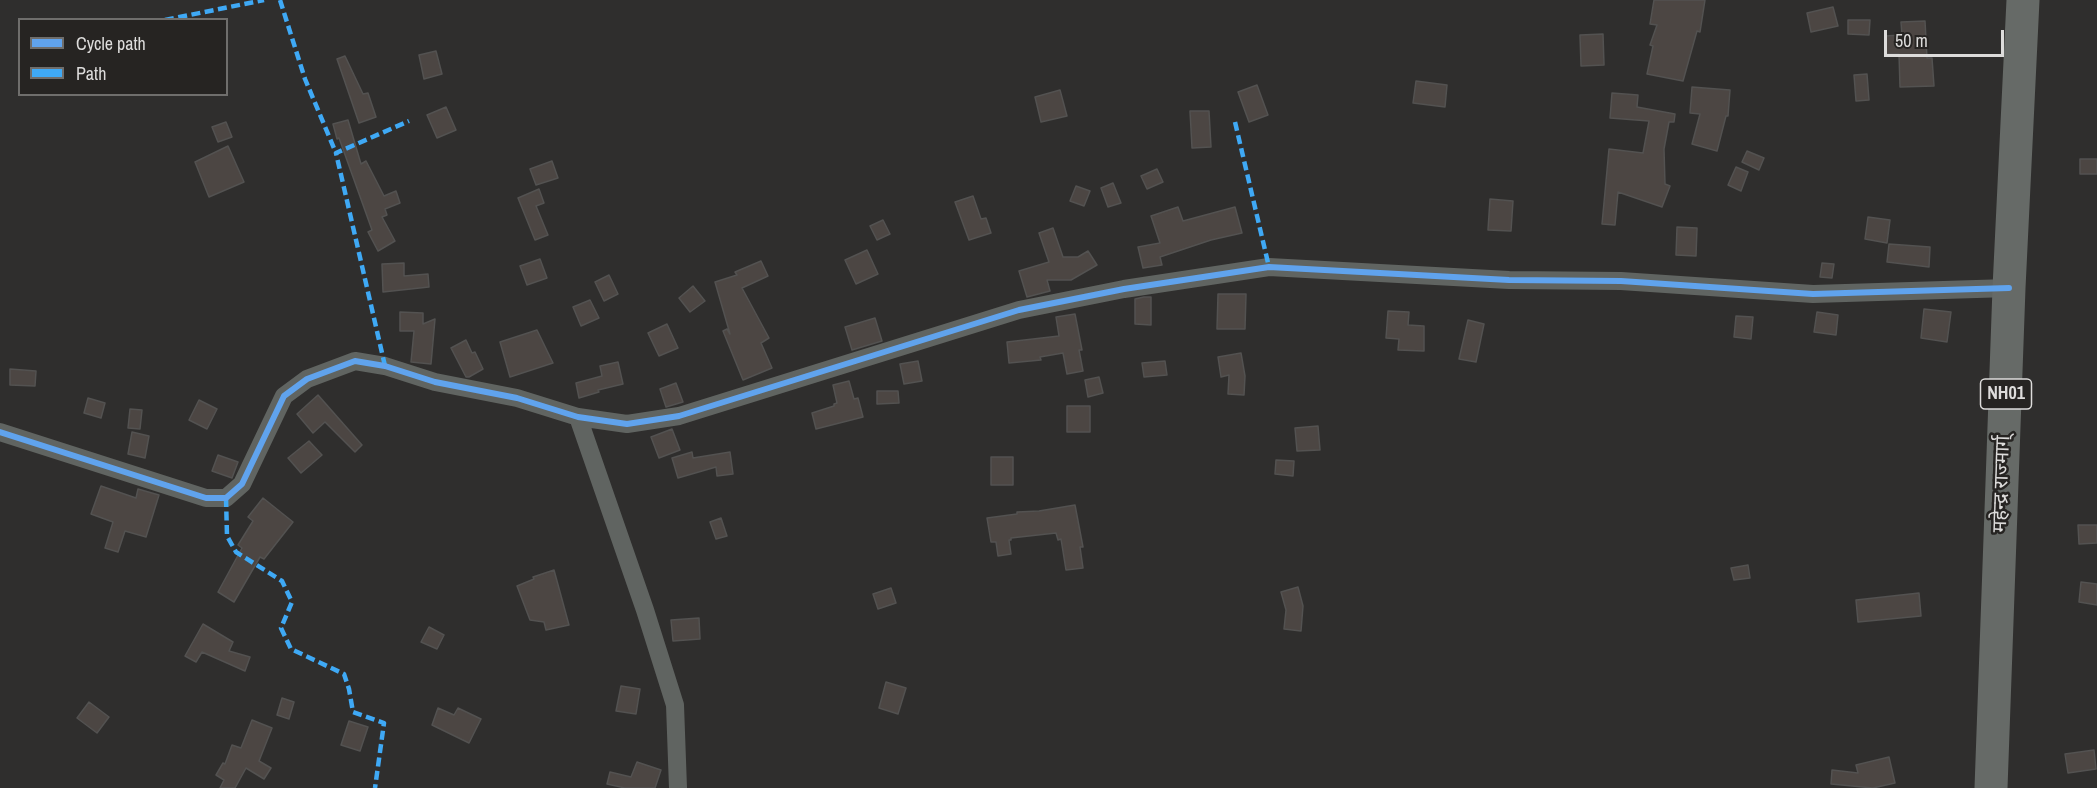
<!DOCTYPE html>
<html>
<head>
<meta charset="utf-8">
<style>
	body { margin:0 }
	#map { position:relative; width:2097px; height:788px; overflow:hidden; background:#2f2e2d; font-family:"Archivo Narrow",sans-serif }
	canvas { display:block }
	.legend { position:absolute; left:18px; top:18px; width:210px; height:78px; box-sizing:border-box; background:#262422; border:2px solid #6f6e6c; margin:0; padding:8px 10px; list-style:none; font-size:18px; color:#dddcdb }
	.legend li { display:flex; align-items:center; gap:12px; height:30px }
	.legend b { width:30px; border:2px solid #6f6e6c }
	.scale { position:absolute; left:1884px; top:30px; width:120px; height:27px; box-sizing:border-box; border:3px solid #dddcdb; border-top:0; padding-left:8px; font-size:18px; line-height:21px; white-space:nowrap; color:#dddcdb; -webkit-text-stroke:4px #262422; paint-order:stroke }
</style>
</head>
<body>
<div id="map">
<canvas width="2097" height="788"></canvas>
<ul class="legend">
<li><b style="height:8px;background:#60a3ed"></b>Cycle path</li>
<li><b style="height:8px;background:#3fa9f5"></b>Path</li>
</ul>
<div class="scale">50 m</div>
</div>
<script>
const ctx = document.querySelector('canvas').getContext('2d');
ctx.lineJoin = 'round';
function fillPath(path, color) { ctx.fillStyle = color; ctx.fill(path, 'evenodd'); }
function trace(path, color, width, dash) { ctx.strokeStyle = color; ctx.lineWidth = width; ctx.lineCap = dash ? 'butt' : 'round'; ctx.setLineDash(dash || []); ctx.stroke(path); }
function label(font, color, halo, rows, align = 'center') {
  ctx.font = font + ' "Archivo Narrow","Noto Sans Devanagari",sans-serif'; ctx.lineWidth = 5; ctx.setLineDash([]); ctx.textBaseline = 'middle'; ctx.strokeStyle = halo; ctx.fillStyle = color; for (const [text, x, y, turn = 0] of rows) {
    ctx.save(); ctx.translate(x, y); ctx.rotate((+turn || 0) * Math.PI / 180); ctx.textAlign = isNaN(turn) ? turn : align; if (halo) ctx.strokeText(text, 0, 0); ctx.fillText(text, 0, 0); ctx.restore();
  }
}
const building = new Path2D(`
	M1654 0H1705L1700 32 1697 31 1683 81 1647 74 1653 46 1650 45 1657 25 1650 24Z
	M1833 7 1838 26 1811 32 1807 13Z
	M1848 20H1870L1869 35 1848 34Z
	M1925 21 1927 58H1932L1934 86 1900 87 1899 54H1886L1885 36 1902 35 1901 22Z
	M1603 34 1604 65 1581 66 1580 35Z
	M436 51 442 74 424 79 419 55Z
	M345 56 363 94 368 93 376 117 359 123 337 59Z
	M1867 74 1869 100 1856 101 1854 75Z
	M1416 81 1447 85 1445 107 1413 103Z
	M1257 85 1268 115 1249 122 1238 92Z
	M1692 87 1730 90 1728 116H1726L1717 151 1692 144 1700 114 1690 113Z
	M1060 90 1067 116 1041 122 1035 97Z
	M1612 93 1638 95 1637 107 1675 114 1674 122H1669L1664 149 1665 184 1670 186 1662 207 1618 192 1615 225 1602 224 1609 149 1643 153 1649 121 1610 118Z
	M446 107 456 130 437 138 427 115Z
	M1190 111H1209L1211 147 1192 148Z
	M348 120 361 164 366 161 384 196 396 191 400 203 385 209 387 215 382 217 395 241 378 251 368 232 372 230 339 138 337 139 333 124Z
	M226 122 232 137 218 142 212 127Z
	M228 146 244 182 209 197 195 162Z
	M1747 151 1764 158 1759 170 1742 162Z
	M2080 159H2097V174H2080Z
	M552 161 558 178 536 185 530 169Z
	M1736 167 1748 172 1741 191 1728 185Z
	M1157 169 1163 182 1147 189 1141 176Z
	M1113 183 1121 203 1108 207 1101 188Z
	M1076 186 1090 191 1084 206 1070 201Z
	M539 189 544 203 536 206 548 235 535 240 518 198Z
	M973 196 981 219 986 218 991 233 969 240 955 202Z
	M1490 199 1513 201 1511 231 1488 230Z
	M1178 207 1183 221 1235 207 1242 233 1211 240 1160 257 1162 265 1143 268 1138 247 1160 243 1151 216Z
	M1868 217 1890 220 1887 243 1865 239Z
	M883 220 890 234 877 240 870 226Z
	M1677 227 1697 228 1696 256 1676 255Z
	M1053 228 1063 257H1078L1088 251 1097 265 1071 280H1047L1050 291 1027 297 1019 271 1049 262 1039 233Z
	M1889 244 1930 247 1929 267 1887 262Z
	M867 250 878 274 856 284 845 260Z
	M540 259 547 278 527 285 520 266Z
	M761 261 768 276 742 288 769 338 761 343 772 368 743 380 723 331 727 329 730 334 715 282 737 275 735 272Z
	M404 263V276L428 274 429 287 383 292 382 264Z
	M1822 263 1834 264 1832 278 1820 277Z
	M609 275 618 294 604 301 595 282Z
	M693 286 705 301 690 312 679 298Z
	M1218 294H1246L1245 329H1217Z
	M1144 297H1151V325L1135 324V299Z
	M590 300 599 318 581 326 573 307Z
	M1924 309 1951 312 1947 342 1921 338Z
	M1388 311 1409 312 1408 325 1424 326V351L1398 350 1399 339 1386 338Z
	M400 312 423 313V324L435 319 431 364 411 362 414 331H400Z
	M1817 312 1838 315 1836 335 1814 332Z
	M1075 314 1082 350H1079L1083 371 1067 374 1063 353 1040 357 1041 360 1009 363 1007 342 1059 336 1056 317Z
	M1736 316 1753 317 1751 339 1734 337Z
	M875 318 882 341 852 350 845 327Z
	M1468 320 1484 324 1476 362 1459 359Z
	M667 324 678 348 659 356 648 333Z
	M537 330 553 363 510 377 500 342Z
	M466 340 472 353 475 352 483 369 469 377H466L451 348Z
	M1241 353 1245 376 1244 395 1228 394 1229 375 1221 377 1218 357Z
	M918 361 922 381 904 384 900 364Z
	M1165 361 1167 375 1144 377 1142 363Z
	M618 362 623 384 598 390 599 392 579 398 576 383 602 376 600 366Z
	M10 369 36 371 35 386 10 385Z
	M1099 377 1103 393 1088 397 1085 380Z
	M849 381 854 399 858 398 863 417 816 429 812 413 834 406V404L837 403 833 385Z
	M676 383 683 402 666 407 660 389Z
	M877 391H898L899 403 877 404Z
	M318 395 362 445 355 452 325 422 313 433 297 414Z
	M88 398 105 403 101 418 84 413Z
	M199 400 217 409 207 429 189 420Z
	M1067 406H1090V432H1067Z
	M130 409 142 410 140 429 128 428Z
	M1318 426 1320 450 1297 451 1295 428Z
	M672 429 680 450 659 458 651 437Z
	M132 432 149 436 145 458 128 454Z
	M309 441 322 455 301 473 288 458Z
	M692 452 693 458 730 452 733 474 717 476 716 467 678 478 672 458Z
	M218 455 238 462 232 478 212 471Z
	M991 457H1013V485H991Z
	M1276 460 1294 461 1293 476 1275 474Z
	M101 486 136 498 138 489 159 495 146 537 125 531 118 552 105 548 113 522 91 514Z
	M263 498 293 522 264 559 260 557 234 602 218 592 242 548 238 545 253 521 248 517Z
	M1075 505 1083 547H1080L1083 568 1066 570 1061 539 1058 540 1056 533 1011 538V540H1009L1011 554 998 556 996 542H991L987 518 1017 514V512L1039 511Z
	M721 518 727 536 716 539 710 522Z
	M2078 525H2097V543L2079 544Z
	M1748 565 1750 578 1734 580 1731 568Z
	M554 570 569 625 546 630 544 622 530 620 517 586 534 579 533 577Z
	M2081 582 2097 584V605L2079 602Z
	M1298 587 1303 606 1301 631 1284 629 1286 610 1281 592Z
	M891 588 896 603 878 609 873 594Z
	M1919 593 1921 616 1858 622 1856 600Z
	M699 618 700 639 673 641 671 620Z
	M203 624 233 642 229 651 250 657 245 671 202 652 196 662 185 656Z
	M429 627 444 635 437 649 421 642Z
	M886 682 906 688 898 714 879 708Z
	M621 686 640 689 636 714 616 711Z
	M282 698 294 702 289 719 277 715Z
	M89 702 109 717 97 733 77 718Z
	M438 708 454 715 458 708 481 719 469 743 432 725Z
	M252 720 272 728 259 761 271 768 264 779 246 768 235 788H220L224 780 216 775 223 763 225 764 232 745 241 748Z
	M349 721 368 727 360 751 341 745Z
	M2094 750 2096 769 2068 773 2065 754Z
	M1889 757 1895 783 1873 788 1831 784 1832 770 1858 773 1856 765Z
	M637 762 661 770 655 788H625L607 784 610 772 631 777Z`);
fillPath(building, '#4c4643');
trace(building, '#535251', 1.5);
trace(new Path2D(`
	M578 417 645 610 675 705 678 788
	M0 432 206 498H226L242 484 284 396 307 379 355 361 385 366 435 382 517 398 578 417 627 424 679 416 1019 310 1124 289 1269 267 1509 280 1621 281 1813 294 2009 288`), '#606461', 18);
trace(new Path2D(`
	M1991 788 2009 288 2023 0`), '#666a67', 33);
trace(new Path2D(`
	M280 0 305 79 336 153
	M165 20 264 0
	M1235 122 1269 267
	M385 366 336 153 409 121
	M226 498 227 536 236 552 282 581 292 602 281 628 291 649 344 674 349 689 353 712 384 723 375 788`), '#3fa9f5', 4.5, [9, 4.5]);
trace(new Path2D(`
	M0 432 206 498H226L242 484 284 396 307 379 355 361 385 366 435 382 517 398 578 417 627 424 679 416 1019 310 1124 289 1269 267 1509 280 1621 281 1813 294 2009 288`), '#60a3ed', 6);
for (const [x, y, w] of [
	[2006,394,51]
]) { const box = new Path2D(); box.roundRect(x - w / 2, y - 15, w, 30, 4.5); ctx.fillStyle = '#262422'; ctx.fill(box); trace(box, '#dddcdb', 1.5); }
label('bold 18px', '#dddcdb', null, [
	["NH01",2006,394]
]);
label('20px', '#dddcdb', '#262422', [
	["महेन्द्र राज्मार्ग्",2002,484,-88]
]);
</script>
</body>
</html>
